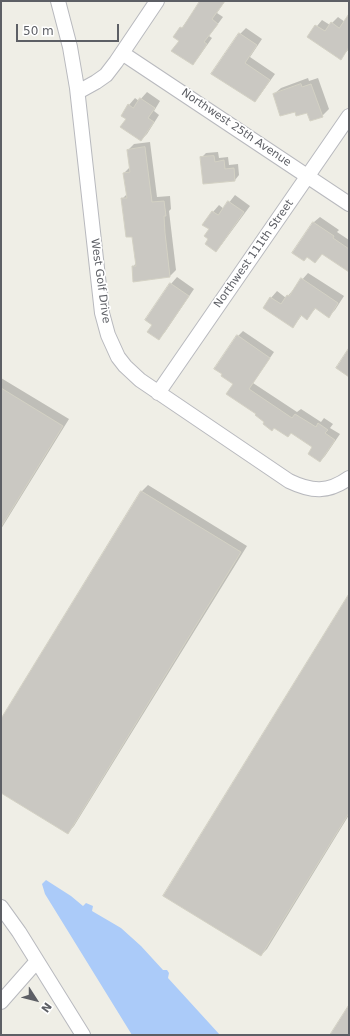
<!DOCTYPE html>
<html>
<head>
<meta charset="utf-8">
<style>
	body { margin:0 }
	#map { position:relative; width:350px; height:1036px; overflow:hidden; background:#efeee6; font-family:"DejaVu Sans",sans-serif }
	canvas { display:block }
	.frame { position:absolute; inset:0; border:2px solid #5d5f65; pointer-events:none }
	.north { position:absolute; left:16px; top:980px; width:40px; height:40px; -webkit-text-stroke:3px #fff; paint-order:stroke; rotate:126deg; font-size:11px; font-weight:700; line-height:16px; text-align:center; color:#5d5f65 }
	.north::after { content:''; display:block; margin:auto; width:14px; height:18px; background:#5d5f65; clip-path:polygon(50% 0,100% 100%,50% 72%,0 100%) }
	.scale { position:absolute; left:16px; top:24px; width:103px; height:18px; box-sizing:border-box; border:2px solid #5d5f65; border-top:0; padding-left:5px; font-size:12px; line-height:14px; white-space:nowrap; color:#5d5f65; -webkit-text-stroke:3px #fff; paint-order:stroke }
</style>
</head>
<body>
<div id="map">
<canvas width="350" height="1036"></canvas>
<div class="frame"></div>
<div class="north">N</div>
<div class="scale">50 m</div>
</div>
<script>
const ctx = document.querySelector('canvas').getContext('2d');
ctx.lineJoin = 'round';
function fillPath(path, color) { ctx.fillStyle = color; ctx.fill(path, 'evenodd'); }
function trace(path, color, width, dash) { ctx.strokeStyle = color; ctx.lineWidth = width; ctx.lineCap = dash ? 'butt' : 'round'; ctx.setLineDash(dash || []); ctx.stroke(path); }
function label(font, color, halo, rows, align = 'center') {
  ctx.font = font + ' "DejaVu Sans",sans-serif'; ctx.lineWidth = 3.5; ctx.setLineDash([]); ctx.textBaseline = 'middle'; ctx.strokeStyle = halo; ctx.fillStyle = color; for (const [text, x, y, turn = 0] of rows) {
    ctx.save(); ctx.translate(x, y); ctx.rotate((+turn || 0) * Math.PI / 180); ctx.textAlign = isNaN(turn) ? turn : align; if (halo) ctx.strokeText(text, 0, 0); ctx.fillText(text, 0, 0); ctx.restore();
  }
}
fillPath(new Path2D(`
	M46 880 71 896 83 906 86 903 93 906 92 911 121 928 141 946 163 970H167L169 973 168 978 220 1035H132L45 894 42 884Z`), '#abcbf9');
fillPath(new Path2D(`
	M202 1H225L217 13 223 17 209 36 212 38 198 58 193 64 180 41 175 37Z
	M349 15V51L348 50 340 58 308 37 322 20 330 25 338 17 345 22Z
	M246 28 262 39 250 57 275 74 260 95 255 101 213 74 240 34Z
	M308 78 309 81 318 78 329 109 322 116 308 111H296L274 94 281 88Z
	M147 92 160 101 154 111 159 115 147 134 141 140 127 119 122 115 129 105 135 98 139 101Z
	M150 142 157 197 170 196 171 209 169 211 176 270 170 276 134 281 133 267 136 263 133 236 122 199 127 194 124 173 130 167 128 150 134 144Z
	M218 152 219 158 228 157 229 165 238 164 239 175 235 180 201 158 206 153Z
	M235 195 250 206 222 244 216 251 209 239 213 212 219 205 224 209Z
	M320 217 339 230 337 232 349 240V271L323 253 315 262 307 256 294 252 314 222Z
	M308 273 344 296 335 310 329 316 316 308 307 318 302 315 293 327 271 298 277 291 286 298Z
	M177 277 194 289 165 332 158 339 153 324 171 284Z
	M243 331 274 352 253 383 297 412 301 409 321 422 324 418 333 424 330 428 340 434 325 456 320 461 314 447 292 432 266 421 257 414 234 383 238 336Z
	M1 378 69 419 1 529Z
	M148 485 247 546 74 826 68 833 1 792V720L142 491Z
	M349 595V815L267 949 261 955Z`), '#0003');
const building = new Path2D(`
	M200 1H225L212 19 218 24 204 42 207 44 193 65 171 51 179 41 173 37 180 27 182 28Z
	M349 14V47L341 60 307 37 315 25 325 31 331 22 339 28Z
	M239 33 257 45 245 63 270 80 255 102 211 74Z
	M301 84 302 87 311 84 323 117 310 121 307 113 296 116 295 112 280 116 273 94Z
	M140 98 155 108 148 118 154 122 141 141 120 127 126 119 121 116 128 104 133 108Z
	M145 147 152 202 164 201 166 216H164L165 233 170 277 133 282 132 266H136L132 237H126L121 198H127L123 173 130 172 127 150Z
	M214 156 215 162 224 160 225 169 234 168 235 181 203 184 200 157Z
	M228 201 244 212 216 252 205 244 208 239 204 236 209 229 202 225 212 211 218 215Z
	M313 222 334 236 333 238 349 249V272L322 254 315 263 307 257 304 261 292 253Z
	M301 278 338 303 329 318 315 308 307 320 301 315 293 328 263 308 270 297 281 304 287 295 289 296Z
	M170 283 189 296 159 340 147 332 152 325 145 320Z
	M237 335 270 358 249 389 292 418 295 414 316 427 318 423 328 430 325 433 335 440 320 462 308 454 312 447 291 433 288 437 274 428 272 431 263 424 264 422 255 415 256 414 226 394 233 384 221 376 222 374 214 369Z
	M349 348V377L336 368Z
	M1 388 63 426 1 527Z
	M141 491 241 552 68 834 1 793V719Z
	M349 594V813L261 956 163 896Z
	M349 1005V1035H330Z`);
fillPath(building, '#cac8c2');
trace(building, '#d3d1c4', 1);
const street = new Path2D(`
	M58 1 70 47 77 88 102 313 108 335 118 357 125 366 140 380 289 481C312 492 328 493 349 478
	M122 53 349 204
	M78 92 96 82 106 75 116 62 157 1
	M158 393 349 116
	M1 907 19 932 83 1035
	M1 1002 37 961`);
trace(street, '#b8b9be', 16);
trace(street, '#fff', 14);
label('11px', '#5d5f65', '#fff', [
	["Northwest 25th Avenue",236,128,34],
	["Northwest 111th Street",254,254,-55],
	["West Golf Drive",100,281,82]
]);
</script>
</body>
</html>
